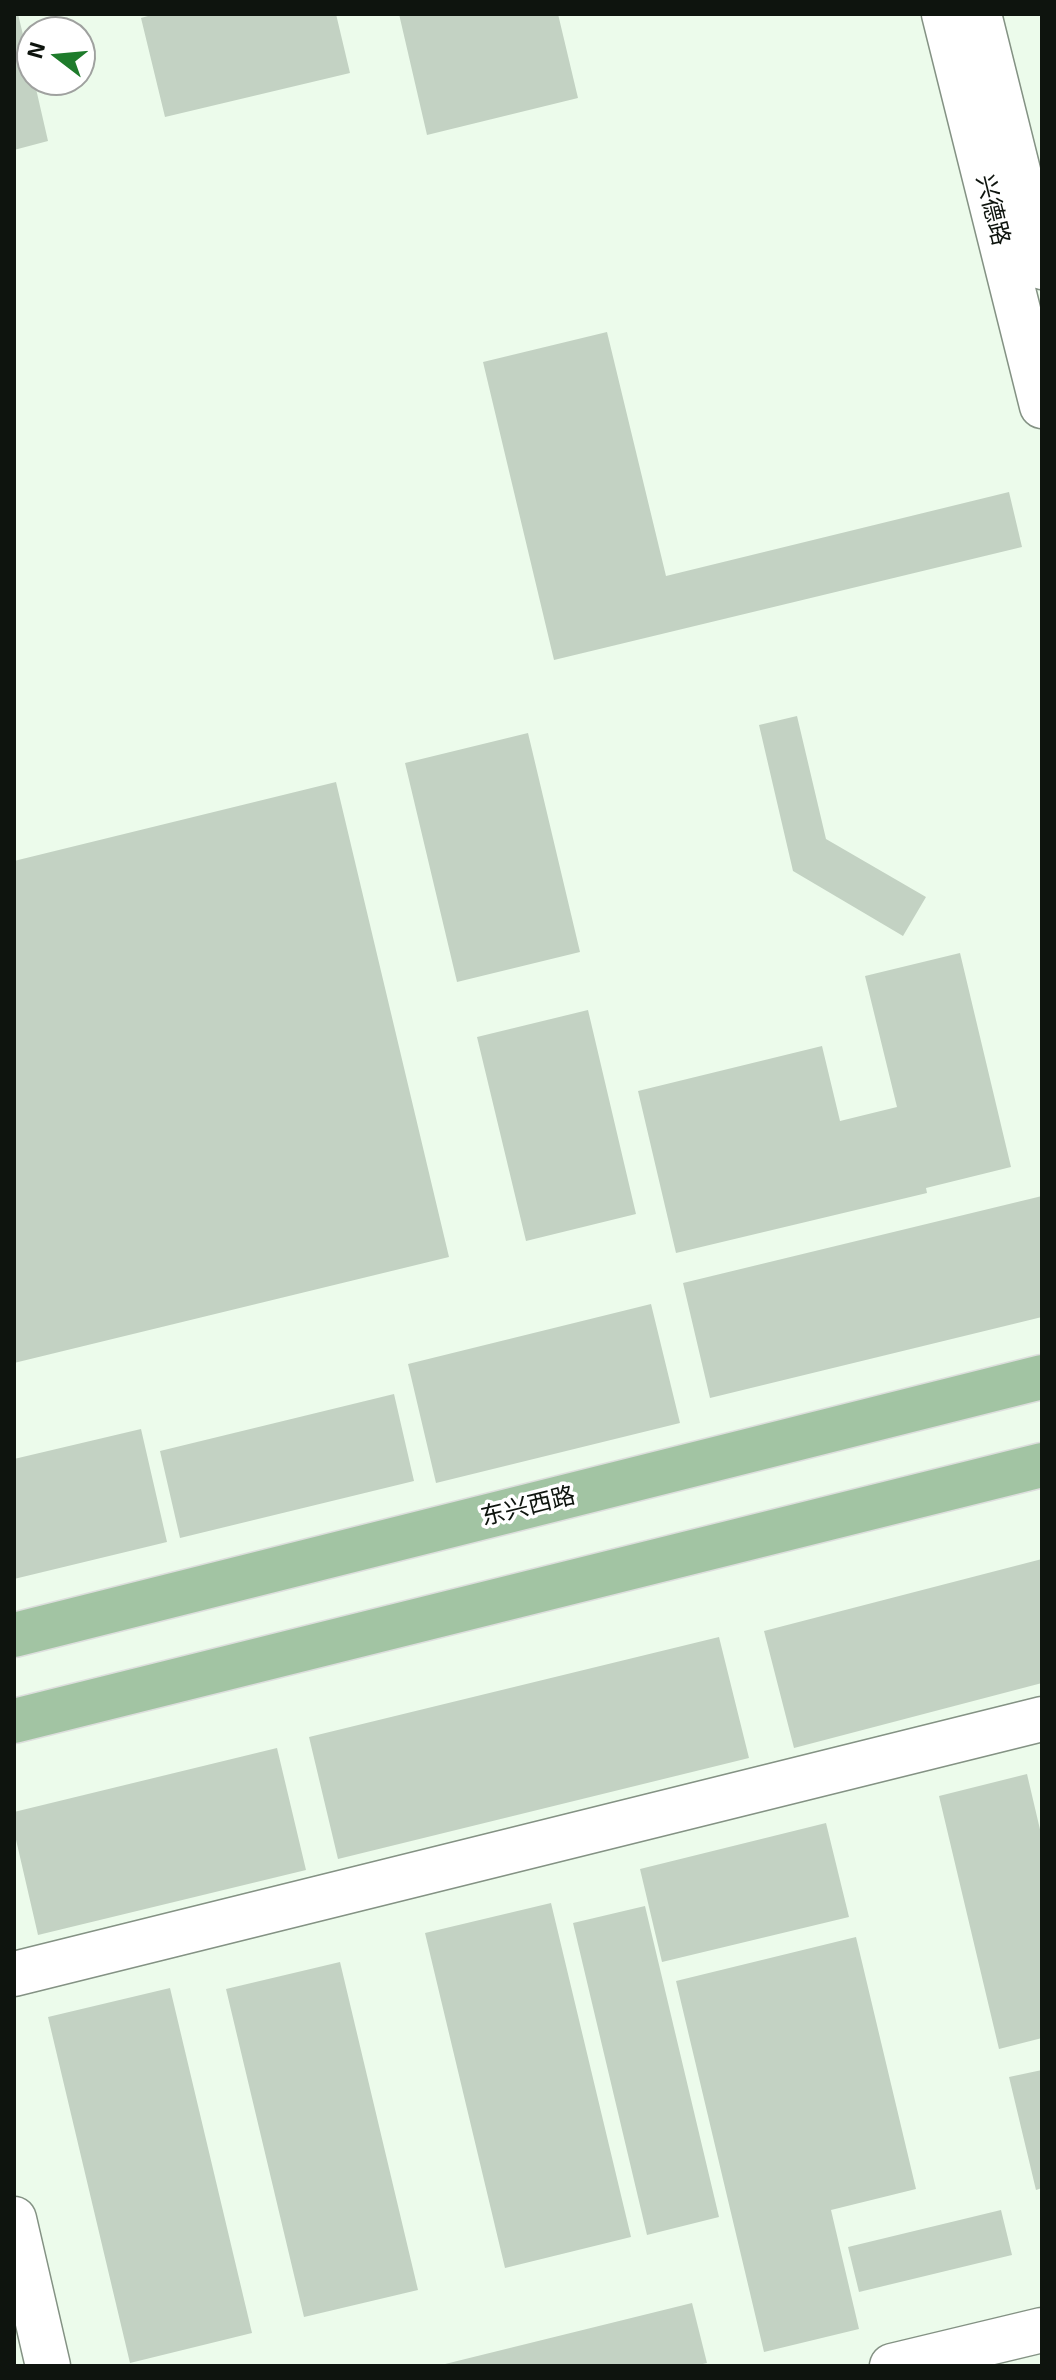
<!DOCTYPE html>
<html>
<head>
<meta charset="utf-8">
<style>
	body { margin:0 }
	#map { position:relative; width:1056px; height:2380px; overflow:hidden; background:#ecfbeb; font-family:"Exo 2",sans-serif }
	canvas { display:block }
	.frame { position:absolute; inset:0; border:16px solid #0e140e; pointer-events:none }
	.north { position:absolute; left:16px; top:16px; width:80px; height:80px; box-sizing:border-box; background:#fff; border:2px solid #9fa19f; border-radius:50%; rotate:286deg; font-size:22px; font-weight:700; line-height:32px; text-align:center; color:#0e140e }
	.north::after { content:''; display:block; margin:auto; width:28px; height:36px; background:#1e7b2b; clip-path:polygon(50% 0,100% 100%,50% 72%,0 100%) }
</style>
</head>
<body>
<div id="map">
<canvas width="1056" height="2380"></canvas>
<div class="frame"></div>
<div class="north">N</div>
</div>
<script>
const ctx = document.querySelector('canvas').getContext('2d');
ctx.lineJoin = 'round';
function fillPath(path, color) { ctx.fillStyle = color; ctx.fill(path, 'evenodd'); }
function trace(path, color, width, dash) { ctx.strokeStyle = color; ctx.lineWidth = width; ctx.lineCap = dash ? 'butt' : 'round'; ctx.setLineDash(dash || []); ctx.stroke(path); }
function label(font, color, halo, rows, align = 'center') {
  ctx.font = font + ' "Exo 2","Noto Sans SC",sans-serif'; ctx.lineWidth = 7; ctx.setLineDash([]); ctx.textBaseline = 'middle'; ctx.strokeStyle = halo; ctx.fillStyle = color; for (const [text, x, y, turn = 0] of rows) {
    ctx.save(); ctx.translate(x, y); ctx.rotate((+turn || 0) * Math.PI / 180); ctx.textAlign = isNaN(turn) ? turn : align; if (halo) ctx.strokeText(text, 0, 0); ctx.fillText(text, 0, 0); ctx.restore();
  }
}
fillPath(new Path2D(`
	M14 14H18L32 72V80H34L48 141 14 150Z
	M155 14H336L350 73 165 117 141 18Z
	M399 14H558L578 98 427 135Z
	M607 332 666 576 1009 492 1022 547 554 660 483 362Z
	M797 716 826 839 926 897 903 936 793 871 759 725Z
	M528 733 580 952 457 982 405 763Z
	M336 782 449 1257 14 1363V861Z
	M960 953 1011 1167 926 1188 927 1193 676 1253 638 1091 822 1046 840 1121 897 1107 865 976Z
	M588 1010 636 1214 526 1241 477 1037Z
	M1042 1196V1317L710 1398 683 1283Z
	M651 1304 680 1423 436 1483 408 1364Z
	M394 1394 414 1481 180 1538 160 1451Z
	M141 1429 167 1542 14 1579V1459Z
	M1042 1559V1683L794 1748 764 1631Z
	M719 1637 749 1758 338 1859 309 1737Z
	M277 1748 306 1870 38 1935 14 1831V1812Z
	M1027 1774 1042 1838V2038L999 2049 939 1796Z
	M826 1823 849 1917 662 1962 640 1869Z
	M551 1903 631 2237 505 2268 425 1933Z
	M645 1906 719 2217 647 2235 573 1923Z
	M856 1937 916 2189 831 2210 859 2329 764 2352 676 1981Z
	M340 1962 418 2290 304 2317 226 1989Z
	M170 1988 252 2333 130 2363 48 2017Z
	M1042 2070V2188L1036 2190 1009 2077Z
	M1001 2210 1012 2255 859 2292 848 2247Z
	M692 2303 707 2363 694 2366H437Z`), '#c3d2c3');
const minor = new Path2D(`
	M944 14 1042 406
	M979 14 1042 267
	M14 1974 1042 1719
	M14 2219 48 2366
	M892 2366 1042 2330`);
const major = new Path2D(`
	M14 1635 1042 1377
	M14 1721 1042 1465`);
trace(minor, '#849284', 47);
trace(major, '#dddedd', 47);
trace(minor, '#fff', 44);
trace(major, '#a2c4a3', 44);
label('24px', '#0e140e', '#fff', [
	["兴德路",993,210,76],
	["东兴西路",528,1506,-14]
]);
</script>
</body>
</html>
